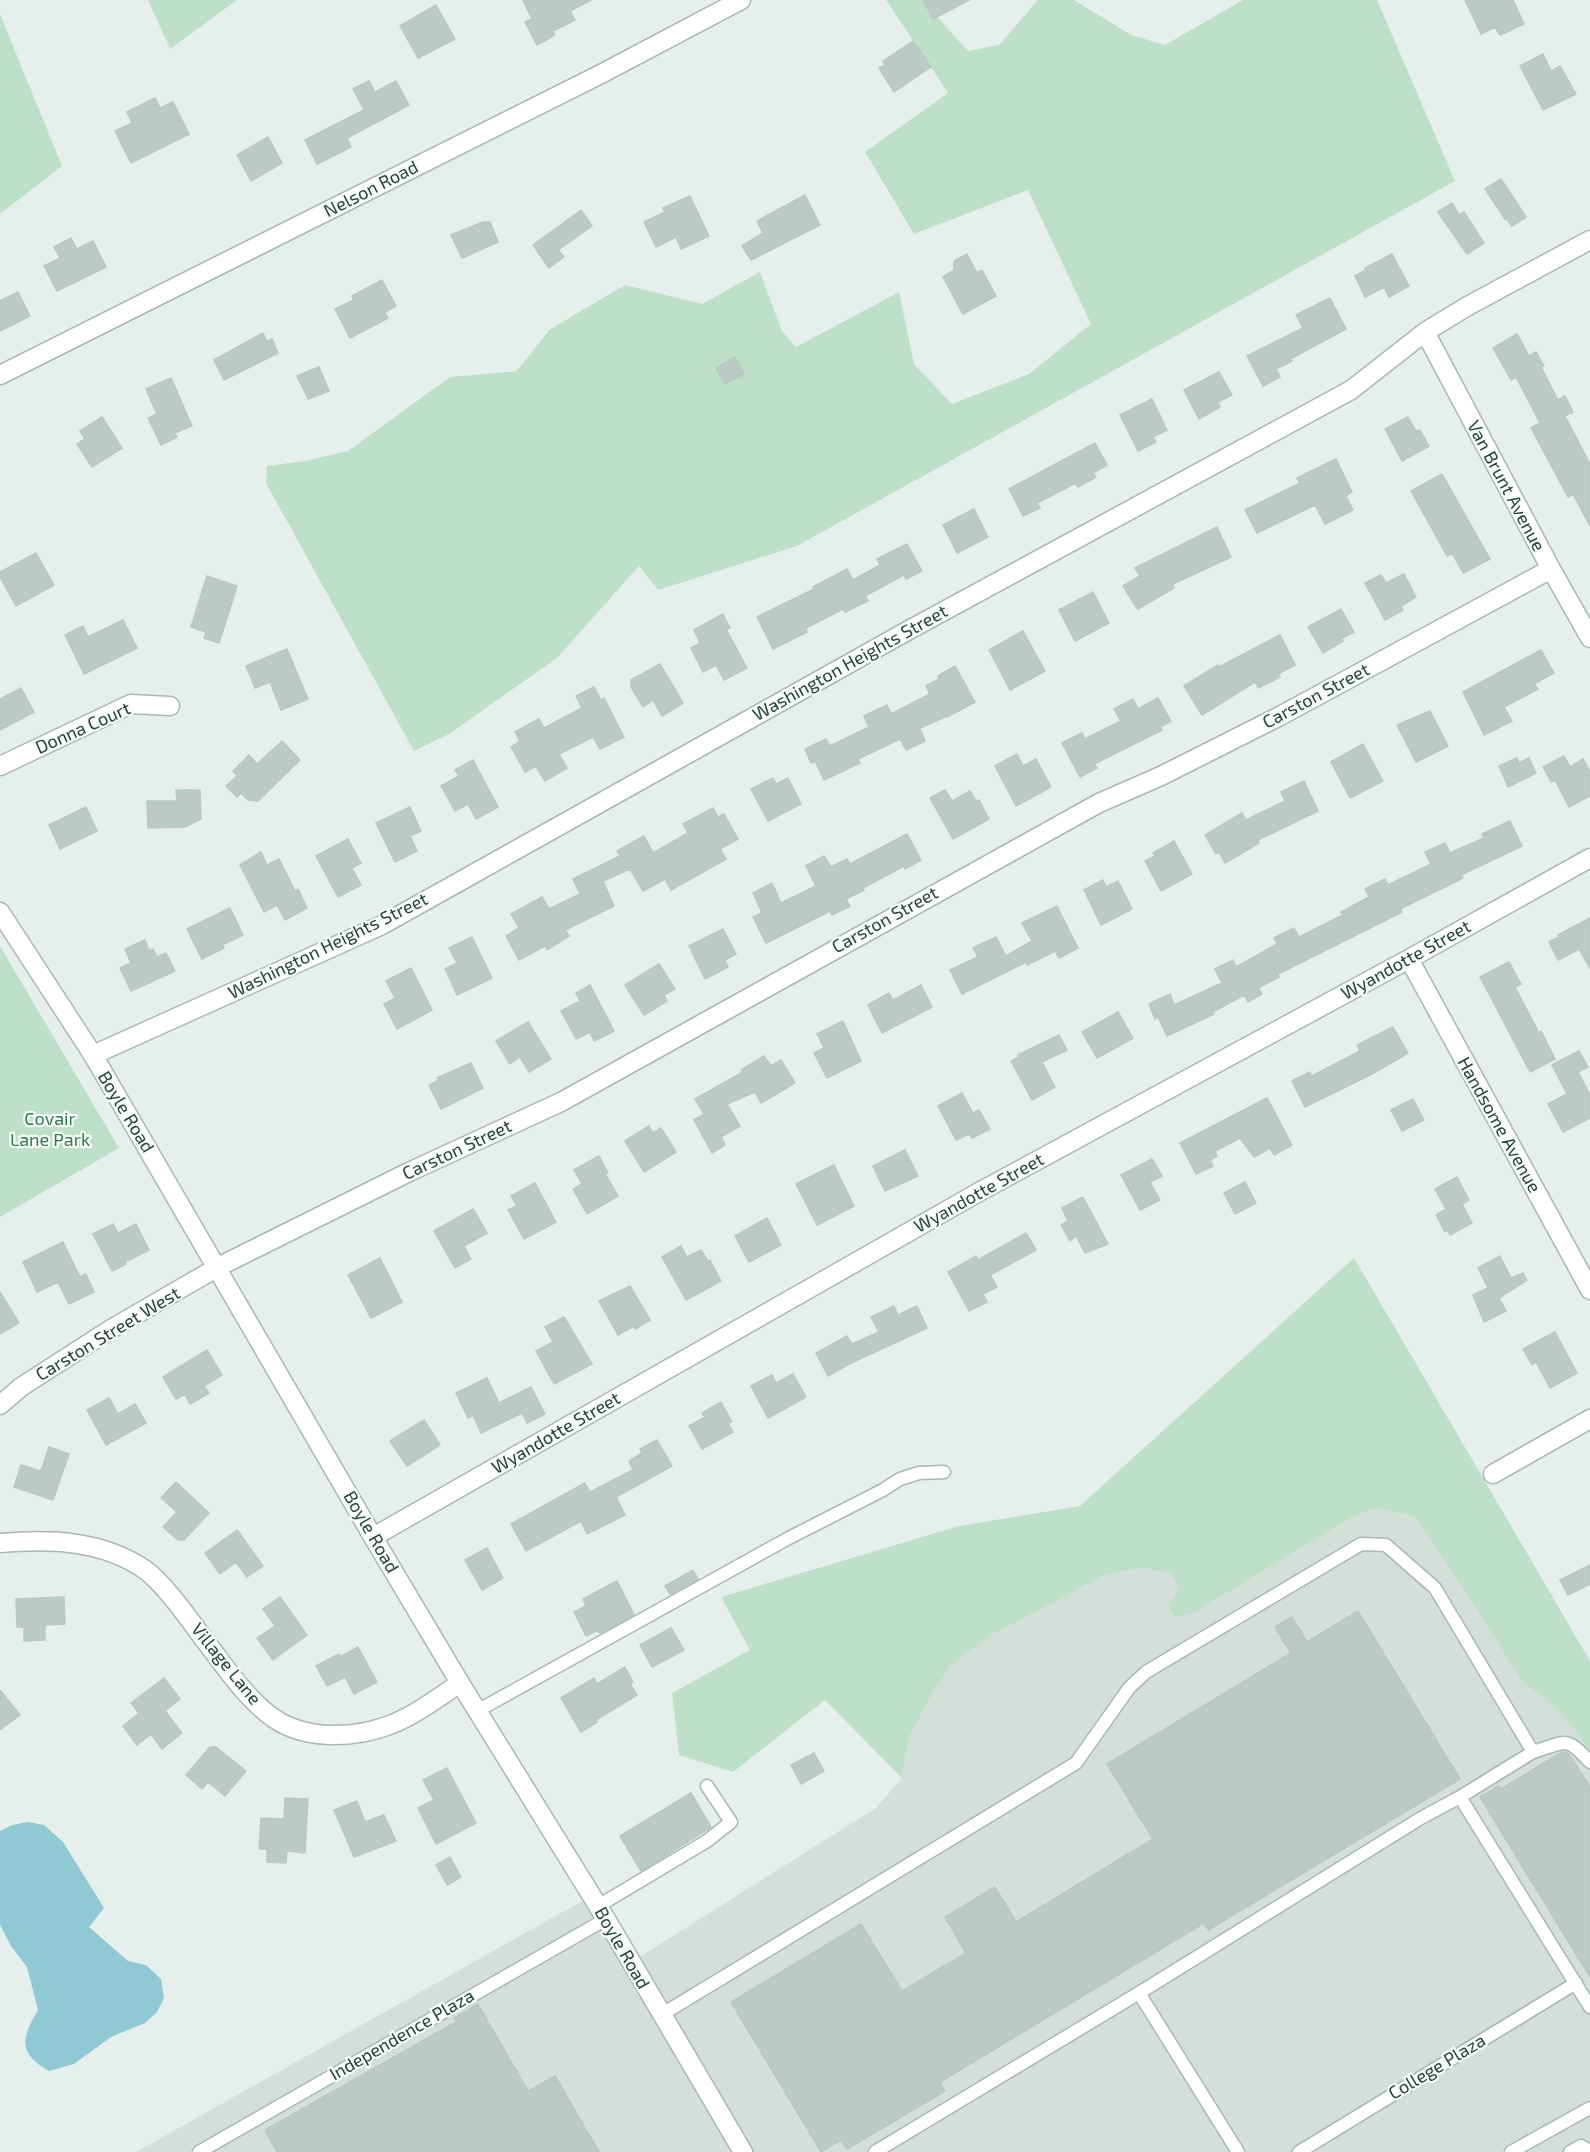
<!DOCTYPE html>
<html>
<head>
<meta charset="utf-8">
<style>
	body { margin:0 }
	canvas { display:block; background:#e6efeb }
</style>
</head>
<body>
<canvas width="1590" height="2152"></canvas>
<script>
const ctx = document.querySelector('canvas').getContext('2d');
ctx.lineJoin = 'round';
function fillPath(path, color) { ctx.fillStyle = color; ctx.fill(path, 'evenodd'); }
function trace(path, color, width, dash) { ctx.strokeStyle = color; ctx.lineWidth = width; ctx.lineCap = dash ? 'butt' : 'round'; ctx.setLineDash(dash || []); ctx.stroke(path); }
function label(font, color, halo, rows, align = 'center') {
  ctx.font = font + ' "Exo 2",sans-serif'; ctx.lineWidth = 4.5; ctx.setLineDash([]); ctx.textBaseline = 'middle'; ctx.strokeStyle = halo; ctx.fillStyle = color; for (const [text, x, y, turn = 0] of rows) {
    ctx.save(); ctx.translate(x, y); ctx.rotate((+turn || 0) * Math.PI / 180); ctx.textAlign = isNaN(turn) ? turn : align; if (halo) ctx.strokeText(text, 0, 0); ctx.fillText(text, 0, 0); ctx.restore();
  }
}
fillPath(new Path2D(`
	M1354 1258 1590 1661V2152H136L591 1896 630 1963 876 1808 902 1778 834 1661 1080 1506Z`), '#d4dfda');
fillPath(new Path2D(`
	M148 0H237L170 49Z
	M886 0H922L968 51 999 45 1038 0H1074L1131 35 1165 45 1243 0H1377L1455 181 797 546 658 590 639 566 557 658 449 734 414 751 266 483 267 466 305 461 348 451 450 377 517 371 549 330 625 285 702 304 760 272 782 331 796 347 899 292 914 364 952 404 1029 374 1091 324 1028 190 914 234 865 152 948 93Z
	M0 14 62 166 0 214Z
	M0 946 119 1148 0 1217Z
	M1354 1258 1590 1661V1750C1568 1720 1556 1704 1524 1683L1431 1539 1414 1516 1376 1508 1355 1515 1195 1612 1174 1617 1168 1605 1179 1590 1172 1574 1141 1567 1105 1575 989 1636 951 1665 931 1695 909 1737 902 1778 825 1700 733 1772 679 1755 672 1693 750 1650 721 1597 959 1526 1080 1506Z`), '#bfe0c8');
fillPath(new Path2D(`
	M28 1822 44 1825 63 1842 104 1908 89 1927 128 1961 146 1965 161 1979 164 1998 157 2012 145 2023 111 2037 74 2064 49 2071C17 2053 22 2037 38 2010L27 1967 11 1946 0 1925V1831L12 1825Z`), '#8ec9d4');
const building = new Path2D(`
	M523 0H591L570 11 575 20 553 31 555 35 537 45 525 22 532 19Z
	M923 0H969L933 19Z
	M1465 0H1513L1524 24 1500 35 1495 27 1481 34Z
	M436 5 455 39 418 58 400 26Z
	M913 41 931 67 894 92 879 68 885 65 883 61Z
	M1543 54 1551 71 1560 66 1576 94 1543 110 1520 66Z
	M369 81 375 92 396 81 409 105 347 138 351 147 317 164 305 140 364 110 353 89Z
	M155 98 160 108 173 102 189 134 131 163 115 131 132 123 127 112Z
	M268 137 282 163 251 181 237 155Z
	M1501 179 1526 217 1512 226 1506 218 1505 219 1485 189Z
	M805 195 820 225 751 260 742 246 763 233 757 221Z
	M690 196 709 236 681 249 676 237 656 247 644 222 665 212 663 208Z
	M1452 203 1459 215 1464 212 1484 243 1467 254 1438 212Z
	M581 210 592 226 558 250 564 257 549 268 533 245Z
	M483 222H490L498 242 462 258 451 235Z
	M71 238 77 249 93 241 106 267 57 291 44 266 60 258 54 247Z
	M967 254 977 273 982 270 996 296 963 314 943 277 954 270V261Z
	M1392 254 1409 286 1389 297 1384 287 1365 297 1355 276 1366 270 1365 268Z
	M382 280 396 306 385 312 388 318 350 338 335 309 354 300 352 296Z
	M18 292 30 316 0 331V301Z
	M1330 298 1346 329 1290 359 1292 361 1276 369 1280 377 1263 386 1247 356 1303 328 1296 315Z
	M263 333 267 342 272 339 278 353 224 380 214 360Z
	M1517 334 1529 356 1536 352 1544 366 1541 367 1558 400 1565 396 1573 412 1565 416 1590 464V526L1573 494 1568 497 1531 428 1540 423 1516 377 1511 380 1493 348Z
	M735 357 744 374 725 384 716 368Z
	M319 367 329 391 308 399 297 376Z
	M1219 372 1232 395 1218 402 1220 407 1199 419 1184 390Z
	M171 378 192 426 175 433 177 437 161 445 148 418 157 414 146 389Z
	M1152 399 1167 430 1153 437 1156 442 1138 451 1120 415Z
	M102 417 122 448 92 467 77 444 85 439 80 431Z
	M1408 417 1416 431 1420 430 1429 446 1402 461 1385 429Z
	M1095 443 1107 465 1093 473 1096 477 1078 487 1076 483 1037 503 1040 508 1023 516 1009 489Z
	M1336 459 1352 492 1346 496 1353 510 1325 524 1315 505 1257 533 1245 510 1300 483 1297 478Z
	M1442 474 1490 559 1463 573 1452 553 1447 556 1411 491Z
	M974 509 988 537 957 553 943 525Z
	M1217 527 1231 557 1173 584 1174 588 1138 609 1136 607 1123 586 1140 576 1135 568Z
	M907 544 922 571 906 579 904 575 865 596 868 601 845 612 843 609 806 628 807 632 773 649 757 617 814 589 813 587 847 569 853 580 880 565 877 559Z
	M36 553 54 585 16 606 0 577V572Z
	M1404 574 1416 597 1401 606 1403 610 1385 620 1365 583 1381 575 1386 583Z
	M207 576 237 586 219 643 204 638 206 632 191 627Z
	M1093 592 1109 623 1075 641 1059 610Z
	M1341 609 1354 632 1341 639 1343 641 1323 653 1308 627Z
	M723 614 730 628 726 629 747 668 724 680 716 665 703 672 691 648 700 643 694 630Z
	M123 620 137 648 84 674 65 635 83 626 88 637Z
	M1023 631 1045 671 1010 690 989 650Z
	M1280 635 1295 665 1278 674 1280 677 1258 688 1255 682 1202 715 1184 686 1218 665 1219 667Z
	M287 649 308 699 281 710 270 682 255 688 246 666Z
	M1541 650 1554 673 1534 684 1538 689 1504 707 1512 721 1484 735 1463 692Z
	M660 664 683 703 662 716 653 700 643 707 631 687V680Z
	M955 666 975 702 947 717V716L920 728 925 741 906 750 900 739 858 759 860 763 824 780 815 761 811 763 805 749 826 739 830 746 869 727 864 716 887 705 891 714 930 694 926 686 939 679 938 676Z
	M594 687 601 700 604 698 624 737 600 749 593 737 559 754 567 768 545 781 536 766 525 772 511 747 520 741 515 732 539 719 544 728 582 708 576 696Z
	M21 688 34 712 0 730V699Z
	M1158 698 1171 721 1160 727 1162 730 1094 764 1097 768 1080 777 1062 743 1082 733 1085 739 1121 721 1114 709 1133 699 1138 709Z
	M1430 711 1448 746 1416 762 1397 725Z
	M282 741 300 760 258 801 248 800 241 793 237 797 226 786 237 776 233 771 249 755 257 764Z
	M1363 744 1383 781 1350 798 1331 762Z
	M1017 754 1023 766 1036 759 1051 787 1016 806 995 766Z
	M1564 756 1570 767 1583 759 1590 772V796L1569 807 1555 780 1551 782 1543 767Z
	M1517 758 1519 763 1529 758 1536 773 1508 787 1499 766Z
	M473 760 498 807 476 819 468 804 455 811 441 786 459 776 455 770Z
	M773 778 776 784 788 778 801 804 768 821 751 789Z
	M1304 781 1318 811 1258 840 1259 843 1225 863 1219 852 1216 854 1205 835 1242 813 1246 820 1285 801 1281 792Z
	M176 790H200L201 819 185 827 148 828 147 801H177Z
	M945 790 952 801 970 791 976 801 979 800 989 819 953 839 930 798Z
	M86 807 97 831 60 849 49 825Z
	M410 807 421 831 410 836 417 851 395 862 376 823Z
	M713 808 718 817 724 814 738 839 720 849 726 859 671 890 665 879 643 891 630 869 603 881 614 906 565 930 569 936 547 950 545 946 519 960 506 936 519 928 511 914 542 897 549 909 580 894 573 879 620 856 617 851 644 836 653 853 688 833 683 824Z
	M1510 821 1522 846 1461 875 1463 878 1400 909 1402 912 1278 974 1279 977 1258 988 1262 994 1248 1002 1244 995 1213 1012 1214 1014 1167 1036 1158 1017 1155 1019 1149 1004 1170 994 1174 1005 1222 983 1215 969 1233 960 1236 967 1277 944 1274 938 1294 928 1299 937 1343 915 1341 912 1369 897 1365 889 1385 879 1388 885 1431 864 1425 852 1445 843 1450 853 1484 838 1482 834Z
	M907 834 921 860 905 869 904 866 863 888 864 890 846 899 850 906 832 915 830 911 766 943 753 917 762 913 753 893 772 883 781 903 816 886 806 866 824 856 831 867 847 859 850 864Z
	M348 839 361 863 352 868 361 885 338 897 316 856Z
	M1174 841 1192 874 1161 891 1145 861 1155 856 1153 853Z
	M261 852 267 865 279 859 295 891 298 889 307 908 285 920 277 905 264 912 240 865Z
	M1103 880 1106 887 1118 881 1132 909 1101 925 1084 890Z
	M1057 906 1078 948 1059 958 1055 951 1027 965 1026 962 962 994 950 970 978 957 973 948 996 937 1006 956 1032 941 1022 923Z
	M230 908 243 935 222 945 224 948 202 959 187 929Z
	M1590 918V968L1579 949 1558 960 1549 942 1559 937 1558 935Z
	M723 929 736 954 725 960 728 967 705 979 689 946Z
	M472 937 492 978 457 995 445 969 457 963 449 948Z
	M145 940 149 951 153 949 157 957 166 953 175 971 131 991 120 968 131 963 125 949Z
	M1509 962 1521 984 1515 987 1539 1033 1541 1031 1555 1059 1530 1072 1480 977Z
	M659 964 675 989 664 995 667 1001 644 1015 625 985Z
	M411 968 432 1010 397 1029 384 1004 395 998 386 981Z
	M590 985 614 1031 594 1041 590 1032 576 1039 561 1011 580 1001 576 993Z
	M921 985 932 1007 882 1033 868 1005 889 993 893 1000Z
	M1118 1012 1133 1038 1097 1058 1082 1032Z
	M843 1021 861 1061 827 1078 814 1053 824 1048 817 1034Z
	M528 1022 551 1059 529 1072 520 1057 510 1064 496 1041Z
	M1393 1027 1408 1053 1372 1074 1305 1107 1292 1081 1310 1072 1312 1076 1360 1051 1357 1045Z
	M1059 1035 1067 1050 1042 1062 1055 1087 1032 1100 1011 1061 1019 1057 1018 1055Z
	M1579 1051 1588 1067 1578 1072 1590 1095V1118L1563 1132 1548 1104 1567 1094 1552 1065Z
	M764 1056 771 1066 781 1060 795 1083 761 1103 755 1092 727 1104 740 1126 721 1137 725 1145 712 1153 694 1120 704 1114 695 1099 743 1072 741 1070Z
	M471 1063 483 1088 441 1109 429 1085 439 1080 437 1078Z
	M962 1093 973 1113 979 1110 990 1129 972 1138 969 1134 956 1140 938 1106Z
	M1267 1098 1292 1145 1274 1155 1270 1148 1254 1157 1240 1138 1215 1151 1217 1156 1210 1160 1213 1166 1196 1174 1180 1143Z
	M1413 1099 1424 1120 1402 1131 1391 1110Z
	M649 1126 653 1133 661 1128 676 1152 644 1172 625 1141Z
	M905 1150 918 1176 885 1191 873 1166Z
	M599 1156 608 1173 605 1174 618 1196 587 1214 573 1189 582 1184 574 1170Z
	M1152 1159 1162 1176 1150 1182 1160 1200 1140 1210 1121 1175Z
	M834 1165 854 1206 817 1225 796 1184Z
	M1457 1177 1469 1200 1462 1204 1472 1223 1450 1235 1448 1230 1445 1232 1436 1215 1446 1209 1435 1189Z
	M1245 1182 1256 1203 1235 1214 1224 1193Z
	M535 1183 556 1222 524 1239 508 1210 517 1206 511 1196Z
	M1083 1197 1108 1244 1085 1253 1076 1236 1070 1241 1061 1225 1068 1221 1062 1208Z
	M473 1209 487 1233 464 1246 471 1259 455 1268 434 1231Z
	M767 1218 781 1245 749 1262 735 1236Z
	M113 1224 118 1233 136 1224 149 1250 125 1262 126 1264 112 1271 93 1234Z
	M1026 1233 1036 1250 990 1275 997 1287 983 1294 987 1302 969 1311 948 1272 976 1256 978 1260Z
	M63 1242 80 1277 86 1274 94 1292 69 1304 58 1282 37 1292 23 1262Z
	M681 1246 687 1257 701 1250 708 1261 710 1260 721 1281 686 1300 662 1257Z
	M1500 1256 1511 1278 1523 1273 1527 1280 1499 1298 1506 1311 1484 1322 1473 1295 1488 1288 1478 1268Z
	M380 1258 402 1302 371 1318 348 1275Z
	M630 1286 650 1320 635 1329 634 1326 618 1335 599 1301Z
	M0 1292 19 1323 0 1334Z
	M894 1306 898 1315 917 1306 927 1328 849 1364 828 1376 816 1353 847 1336 852 1344 879 1332 871 1317Z
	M564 1317 592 1364 554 1384 536 1351 553 1342 545 1327Z
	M1555 1332 1577 1373 1550 1388 1536 1362 1532 1365 1523 1349Z
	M207 1350 222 1375 204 1386 209 1393 190 1404 185 1394 176 1399 163 1377Z
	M793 1374 806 1397 768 1418 751 1386 772 1375 776 1383Z
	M487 1378 499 1403 531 1387 545 1414 527 1423 522 1413 481 1433 473 1415 468 1418 456 1393Z
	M109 1398 118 1414 135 1404 146 1423 106 1445 87 1410Z
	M721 1402 732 1422 728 1423 733 1432 702 1449 689 1426 705 1417 702 1413Z
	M424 1420 440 1445 407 1466 390 1441Z
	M657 1440 672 1466 616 1497 625 1515 587 1534 581 1521 526 1551 511 1524 585 1483 590 1492 633 1470 629 1461 642 1453 640 1449Z
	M49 1447 69 1454 53 1500 14 1487 21 1465 41 1471Z
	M176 1482 209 1513 184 1540H178L163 1527 177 1512 161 1498Z
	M237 1530 263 1566 247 1577 236 1562 220 1574 205 1553Z
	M487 1548 503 1578 482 1590 465 1560Z
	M1590 1565V1584L1568 1595 1560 1580Z
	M693 1570 698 1579 670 1594 665 1586Z
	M617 1581 634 1615 600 1633 598 1630 586 1636 574 1612 586 1606 583 1599Z
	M64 1597 65 1624 45 1625V1640L24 1641V1627H17L16 1599Z
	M280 1597 307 1635 273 1660 257 1638 275 1626 263 1609Z
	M1358 1611 1460 1779 1208 1930 1204 1923 940 2082 945 2091 847 2149 841 2140 821 2152 731 2002 861 1924 902 1991 966 1953 945 1917 995 1887 1016 1922 1153 1839 1107 1764 1291 1653 1275 1627 1292 1617 1307 1642Z
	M671 1628 684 1650 652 1667 640 1645Z
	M358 1647 377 1682 354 1694 345 1677 327 1686 316 1666 339 1654 340 1657Z
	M625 1667 633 1682 630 1684 637 1695 596 1720 597 1722 581 1732 561 1698 594 1678 597 1684Z
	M164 1678 180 1699 165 1711 182 1733 162 1749 151 1734 137 1745 123 1726 139 1713 131 1703Z
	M0 1690 20 1715 0 1730Z
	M210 1747H216L246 1771 225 1796 208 1782 202 1789 186 1775Z
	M1562 1752 1569 1754 1590 1787V1977L1480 1797 1499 1786 1501 1789Z
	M814 1753 824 1771 801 1784 791 1765Z
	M447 1768 476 1823 436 1844 418 1808 434 1800 423 1780Z
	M691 1793 711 1827 641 1871 620 1836Z
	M285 1798 308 1799 305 1853 287 1851 286 1863 267 1862V1849H259L261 1818 284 1819Z
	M357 1801 365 1822 384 1815 396 1841 354 1857 334 1810Z
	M450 1857 461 1877 447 1885 436 1865Z
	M478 2004 528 2091 555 2076 599 2152H277L265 2130 456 2022 454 2018Z`);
fillPath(building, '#bbcac4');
trace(building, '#b8c9c2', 1.5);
const service = new Path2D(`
	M477 1711 787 1539 883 1490 900 1479 919 1473 944 1472
	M1533 1752C1566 1742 1566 1735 1590 1762
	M598 1906 707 1841 731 1822 707 1786
	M1139 1993 1238 2152
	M661 2015 1076 1763 1129 1688 1146 1672 1361 1544 1386 1545 1435 1588 1533 1752 1460 1797
	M199 2152 606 1919
	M875 2152 1139 1993 1421 1818 1460 1797 1590 2007
	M1299 2152 1576 1983
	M1511 2152 1590 2108
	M1570 2152 1581 2146 1590 2151`);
const minor = new Path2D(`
	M1425 332 1551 569 1590 638
	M0 375 601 74 741 0
	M0 766 131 704 170 706
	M1409 959 1590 1290
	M93 1055 382 925 909 630 1351 390 1425 332 1466 307 1590 240
	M0 1405 21 1387 111 1329 218 1267 409 1172 561 1102 1099 803 1161 776 1280 716 1551 569
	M1493 1474 1590 1419
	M373 1537 979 1192 1409 959 1590 858
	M0 1543C50 1539 101 1540 144 1569 164 1583 189 1619 203 1638 224 1665 242 1693 268 1714 301 1741 352 1739 390 1725 415 1715 438 1698 460 1683`);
const tertiary = new Path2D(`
	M0 912 93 1055 373 1537 460 1683 606 1919 743 2152`);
trace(service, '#a8b8b2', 15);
trace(minor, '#a8b8b2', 21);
trace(tertiary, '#a8b8b2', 21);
trace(service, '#fff', 12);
trace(minor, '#fff', 18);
trace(tertiary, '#fff', 18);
label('18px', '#24423a', '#f7fbf9', [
	["Nelson Road",371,189,-27],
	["Van Brunt Avenue",1506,486,62],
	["Washington Heights Street",850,663,-29],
	["Carston Street",1316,696,-28],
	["Donna Court",83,728,-24],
	["Carston Street",885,920,-29],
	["Washington Heights Street",328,946,-26],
	["Wyandotte Street",1406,960,-29],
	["Boyle Road",126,1112,59],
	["Handsome Avenue",1499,1125,61],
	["Carston Street",457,1150,-25],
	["Wyandotte Street",979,1193,-29],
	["Carston Street West",108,1334,-31],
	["Wyandotte Street",556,1433,-30],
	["Boyle Road",371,1532,60],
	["Village Lane",226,1664,51],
	["Boyle Road",622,1948,60],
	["Independence Plaza",402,2035,-30],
	["College Plaza",1437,2067,-31]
]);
label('18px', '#2d7a4b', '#f7fbf9', [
	["Covair",50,1119],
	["Lane Park",50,1140]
]);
</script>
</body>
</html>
